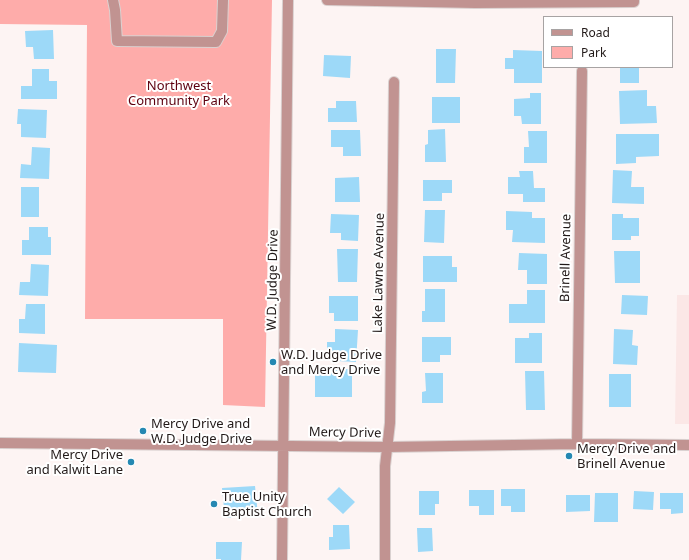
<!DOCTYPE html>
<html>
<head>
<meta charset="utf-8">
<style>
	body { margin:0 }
	#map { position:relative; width:689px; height:560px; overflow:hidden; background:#fdf4f3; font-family:"Noto Sans",sans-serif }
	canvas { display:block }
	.legend { position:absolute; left:543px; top:16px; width:130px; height:52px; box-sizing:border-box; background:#fff; border:1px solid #a7a3a3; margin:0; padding:5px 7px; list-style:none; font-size:12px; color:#221a19 }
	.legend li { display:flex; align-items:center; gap:8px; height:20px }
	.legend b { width:20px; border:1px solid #a7a3a3 }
</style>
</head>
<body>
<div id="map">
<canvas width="689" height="560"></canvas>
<ul class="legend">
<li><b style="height:5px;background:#c19391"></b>Road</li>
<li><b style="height:11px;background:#feacaa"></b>Park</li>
</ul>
</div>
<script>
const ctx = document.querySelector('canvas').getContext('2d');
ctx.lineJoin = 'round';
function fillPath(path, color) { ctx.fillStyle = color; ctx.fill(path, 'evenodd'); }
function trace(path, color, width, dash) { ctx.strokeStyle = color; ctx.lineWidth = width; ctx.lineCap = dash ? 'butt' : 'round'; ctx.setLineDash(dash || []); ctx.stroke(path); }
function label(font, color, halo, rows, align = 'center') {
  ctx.font = font + ' "Noto Sans",sans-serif'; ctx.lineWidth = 4; ctx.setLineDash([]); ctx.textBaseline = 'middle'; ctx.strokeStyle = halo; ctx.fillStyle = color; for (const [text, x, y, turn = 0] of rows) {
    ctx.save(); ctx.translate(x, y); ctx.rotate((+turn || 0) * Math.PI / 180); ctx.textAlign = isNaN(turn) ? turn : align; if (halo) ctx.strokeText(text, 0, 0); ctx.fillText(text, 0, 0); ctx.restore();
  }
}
fillPath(new Path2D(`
	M677 295H689V424H675Z`), '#fbe7e6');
fillPath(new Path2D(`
	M0 0H272L265 407 223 405V319H85L87 25 0 24Z`), '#feacaa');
fillPath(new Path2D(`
	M53 30 54 59H34L33 47H26L25 31Z
	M436 49H456L455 83H436Z
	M513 50 542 51V83H514V69H505V58H513Z
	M324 55 351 56 350 78 323 76Z
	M620 67H639V83H620Z
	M32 69H49V81H57V99H21V86H32Z
	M647 90V106H656L657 123 620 124 619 91Z
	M530 93H541V124H522L521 116H514V99L530 98Z
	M432 97H460V123H432Z
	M336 101H356L357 122H328V108H336Z
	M18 109 47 110 46 138 21 137V124H17Z
	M445 129 446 162H425V145L428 144V130Z
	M331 130H360L361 156H343V147H331Z
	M528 131H547V163H524V147H529Z
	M616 134H659V156L636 157V163L616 164Z
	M32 147 50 148 49 179 20 178 21 164 31 165Z
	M613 170 632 171 631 187H644V204L612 203Z
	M519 171H533L534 188H545V202H523V194H508V177H520Z
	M359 177 360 202H335V178Z
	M423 180H452V193H442V201H423Z
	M21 187H39V217H21Z
	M425 210H445L444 243 424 242Z
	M506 211 532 212V218H545V243L512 242 513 230H506Z
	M331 214 359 215 358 241 341 240V233H330Z
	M612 214H623V218H639V236H631V240H612Z
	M29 227H48V237H51V255H22V240H29Z
	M337 249H358L357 282H338Z
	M614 251H640V283H615Z
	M519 253 547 254V284H527V270H518Z
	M423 256H452V267H457V282H423Z
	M31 264 49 265 48 296 19 295 20 282H30Z
	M425 289H445V322H422V311H425Z
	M527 290H545V323H509V304H527Z
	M622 295 648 296 647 315 621 314Z
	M329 296H358V321H334V313H329Z
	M26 304H45V334L19 333V319H25Z
	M335 329 358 330 356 362 337 361V352H327V342H335Z
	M614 329 633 330 632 345 638 346 637 365 613 364Z
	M529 333H542V363H515V338H529Z
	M422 337H451V355H440V362H422Z
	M19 343 57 345 56 373 18 372Z
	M315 369H352V397H315Z
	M525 371H544L545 410H526Z
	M425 373H443V403H422V392L426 391Z
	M609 374H631V407H609Z
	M255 486 258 515 225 518 222 488Z
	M339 487 355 502 343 514 327 499Z
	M501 489H525V512H511V506H501Z
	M469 490H494V515H479V506H469Z
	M419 491H439V504H435V515H419Z
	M634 491 654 492 653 510 633 509Z
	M595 493H618V522H594Z
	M660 493H683V513L671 514V509H660Z
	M566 495H590V511L566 512Z
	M333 525H349L350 549 329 550V537H333Z
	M417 528H432L433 551 418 552Z
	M216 542H242L241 560H221V559H216Z`), '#9dd9f8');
const minor = new Path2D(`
	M113 0 115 10 117 41 216 42 222 31 223 0
	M327 0 475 3 634 2V0
	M0 443 387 447 577 444 689 445
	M577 444 582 71
	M282 560 288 0
	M385 560V466L390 423 394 82`);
trace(minor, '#dad1d0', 12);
trace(minor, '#c19391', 10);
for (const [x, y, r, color] of [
	[273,362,4,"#2588b2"],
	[143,431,4,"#2588b2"],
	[569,456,4,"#2588b2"],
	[131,462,4,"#2588b2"],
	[214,504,4,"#2588b2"]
]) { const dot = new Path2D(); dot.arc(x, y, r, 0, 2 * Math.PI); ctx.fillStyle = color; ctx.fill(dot); trace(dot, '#fff', 1.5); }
label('13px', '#5d000f', '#fff', [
	["Northwest",179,86],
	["Community Park",179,101]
]);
label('13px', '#221a19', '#fff', [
	["Brinell Avenue",566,258,-89],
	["Lake Lawne Avenue",379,273,-89],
	["W.D. Judge Drive",273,280,-89],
	["Mercy Drive",345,433,1]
]);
label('13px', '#221a19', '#fff', [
	["W.D. Judge Drive",281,355],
	["and Mercy Drive",281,370],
	["Mercy Drive and",151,424],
	["W.D. Judge Drive",151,439],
	["Mercy Drive and",577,449],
	["Brinell Avenue",577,464],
	["Mercy Drive",123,455,"right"],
	["and Kalwit Lane",123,470,"right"],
	["True Unity",222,497],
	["Baptist Church",222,512]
], 'left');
</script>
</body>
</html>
